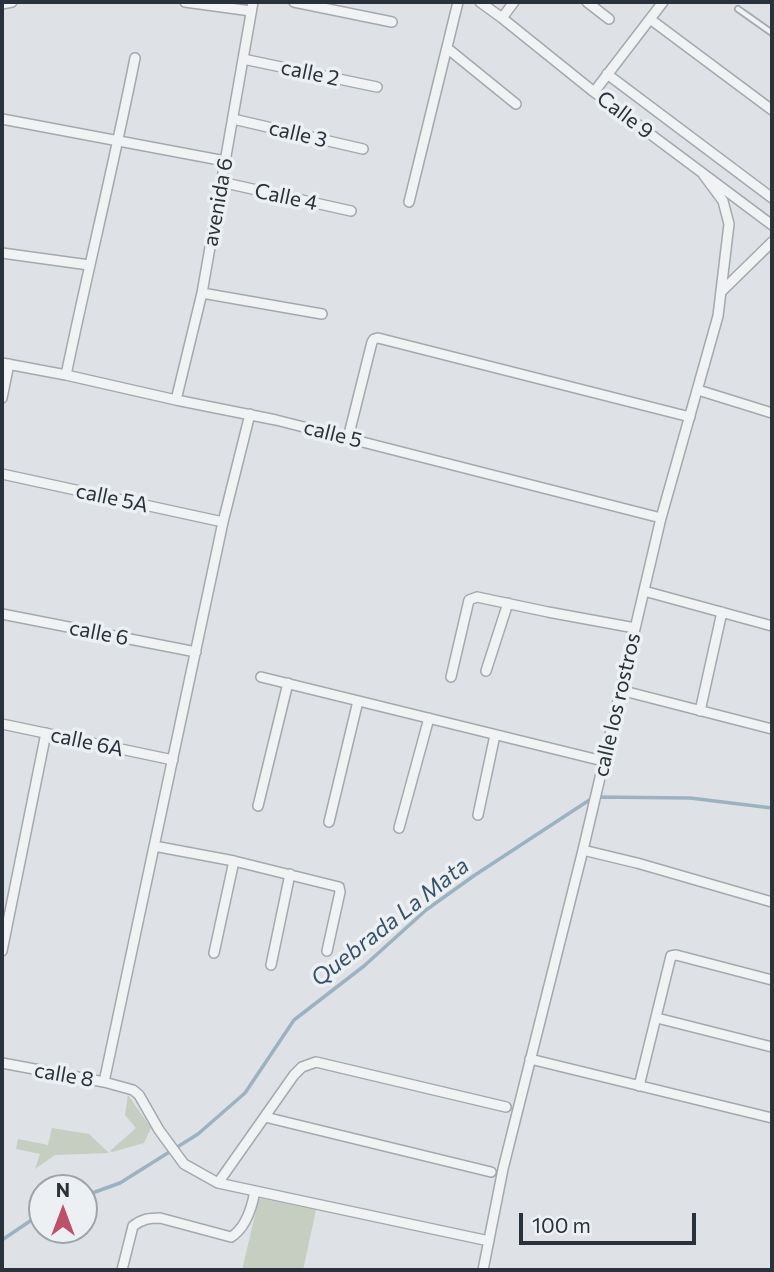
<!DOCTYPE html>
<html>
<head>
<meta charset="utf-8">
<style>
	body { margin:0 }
	#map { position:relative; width:774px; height:1272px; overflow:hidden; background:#dee1e5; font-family:Commissioner,sans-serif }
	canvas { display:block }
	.frame { position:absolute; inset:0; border:4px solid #29313a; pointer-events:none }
	.north { position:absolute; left:28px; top:1174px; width:70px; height:70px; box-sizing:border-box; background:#edf0f3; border:2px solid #9fa4a9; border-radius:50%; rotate:0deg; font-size:19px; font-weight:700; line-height:28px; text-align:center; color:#29313a }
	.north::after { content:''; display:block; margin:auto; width:24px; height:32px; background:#bd516a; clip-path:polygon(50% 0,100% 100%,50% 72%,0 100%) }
	.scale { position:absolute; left:519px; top:1213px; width:177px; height:32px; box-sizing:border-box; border:4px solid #29313a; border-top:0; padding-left:9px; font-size:21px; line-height:24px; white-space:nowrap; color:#29313a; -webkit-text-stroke:5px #edf0f3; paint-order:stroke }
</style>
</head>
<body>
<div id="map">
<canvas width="774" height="1272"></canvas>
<div class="frame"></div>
<div class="north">N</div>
<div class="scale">100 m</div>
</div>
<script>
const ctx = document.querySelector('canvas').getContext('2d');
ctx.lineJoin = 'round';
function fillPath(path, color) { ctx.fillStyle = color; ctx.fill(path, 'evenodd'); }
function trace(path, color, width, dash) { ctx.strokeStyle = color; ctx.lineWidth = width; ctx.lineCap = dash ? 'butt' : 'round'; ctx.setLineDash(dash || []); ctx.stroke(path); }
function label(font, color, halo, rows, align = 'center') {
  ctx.font = font + ' Commissioner,sans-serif'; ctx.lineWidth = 7; ctx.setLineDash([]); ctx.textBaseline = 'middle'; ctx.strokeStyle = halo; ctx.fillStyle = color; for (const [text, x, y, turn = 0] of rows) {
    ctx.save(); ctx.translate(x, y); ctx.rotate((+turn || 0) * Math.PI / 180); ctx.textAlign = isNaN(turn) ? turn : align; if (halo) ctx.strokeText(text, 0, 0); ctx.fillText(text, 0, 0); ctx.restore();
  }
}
fillPath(new Path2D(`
	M128 1095 151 1128 144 1143 112 1152 110 1151 136 1128 125 1115Z
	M52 1128 89 1134 109 1153 55 1155 35 1169 40 1154 16 1149 18 1139 48 1145Z
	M259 1198 316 1210 303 1270H242Z`), '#c5cec0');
trace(new Path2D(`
	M84 1196 120 1183 198 1134 245 1093 294 1020 364 966 426 910 475 875 594 797 690 798 772 808
	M2 1240 42 1213`), '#9db2c1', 3.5);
const service = new Path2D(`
	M738 9 772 33`);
const minor = new Path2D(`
	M185 2 251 11
	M294 2 392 22
	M480 2 502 18 594 92 772 225
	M587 2 609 19
	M2 4 12 2
	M502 18 514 2
	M650 19 772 110
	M447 48 516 104
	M243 59 377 87
	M607 74 772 198
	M594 92 663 2
	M2 119 225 161
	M233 119 363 149
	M221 182 351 211
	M409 202 458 2
	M2 253 89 265
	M722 291 772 242
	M202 293 322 314
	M2 363 66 375 176 400 276 420 661 518
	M66 375C88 269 114 164 135 58
	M698 390 772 413
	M2 398 9 364
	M176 400 202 293 253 2
	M348 438 372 342 374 339 378 338 690 417
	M2 474 223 522
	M644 591 772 626
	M2 614 196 652
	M486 671 508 603
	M261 677 603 761
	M451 677 469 600 477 597 548 612 635 628
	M620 690 772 729
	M700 711 722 612
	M2 724 173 760
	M258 806 288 683
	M478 815 495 735
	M329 822 358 701
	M399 828 429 718
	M154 846 234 861 339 887 340 892 327 951
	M583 850 637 863 772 902
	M2 951 46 733
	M214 953 234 861
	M271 965 290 874
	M657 1018 772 1047
	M530 1059 772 1118
	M2 1063 104 1082 133 1090 139 1095 159 1130 184 1164 218 1183 489 1241
	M104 1082 223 522 250 414
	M639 1086 671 956 676 955 772 980
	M265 1117 491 1172
	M218 1183 294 1075 302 1067 316 1062 506 1107
	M122 1270 133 1226C142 1219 149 1218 160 1218L231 1237C246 1228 252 1207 255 1191
	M483 1270 503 1169 583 850 661 518 718 316 729 224 723 201 703 174`);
trace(service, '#a4a9ae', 8);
trace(minor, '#a4a9ae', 12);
trace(service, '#f0f2f4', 4.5);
trace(minor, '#f0f2f4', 9);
label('21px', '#29313a', '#edf0f3', [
	["calle 2",310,73,12],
	["Calle 9",625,115,37],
	["calle 3",298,134,13],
	["Calle 4",286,197,12],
	["avenida 6",218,202,-80],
	["calle 5",333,434,14],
	["calle 5A",112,498,12],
	["calle 6",99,633,11],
	["calle los rostros",617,705,-77],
	["calle 6A",87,742,12],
	["calle 8",64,1075,10]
]);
label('italic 23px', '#385269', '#edf0f3', [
	["Quebrada La Mata",390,922,-38]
]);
</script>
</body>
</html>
